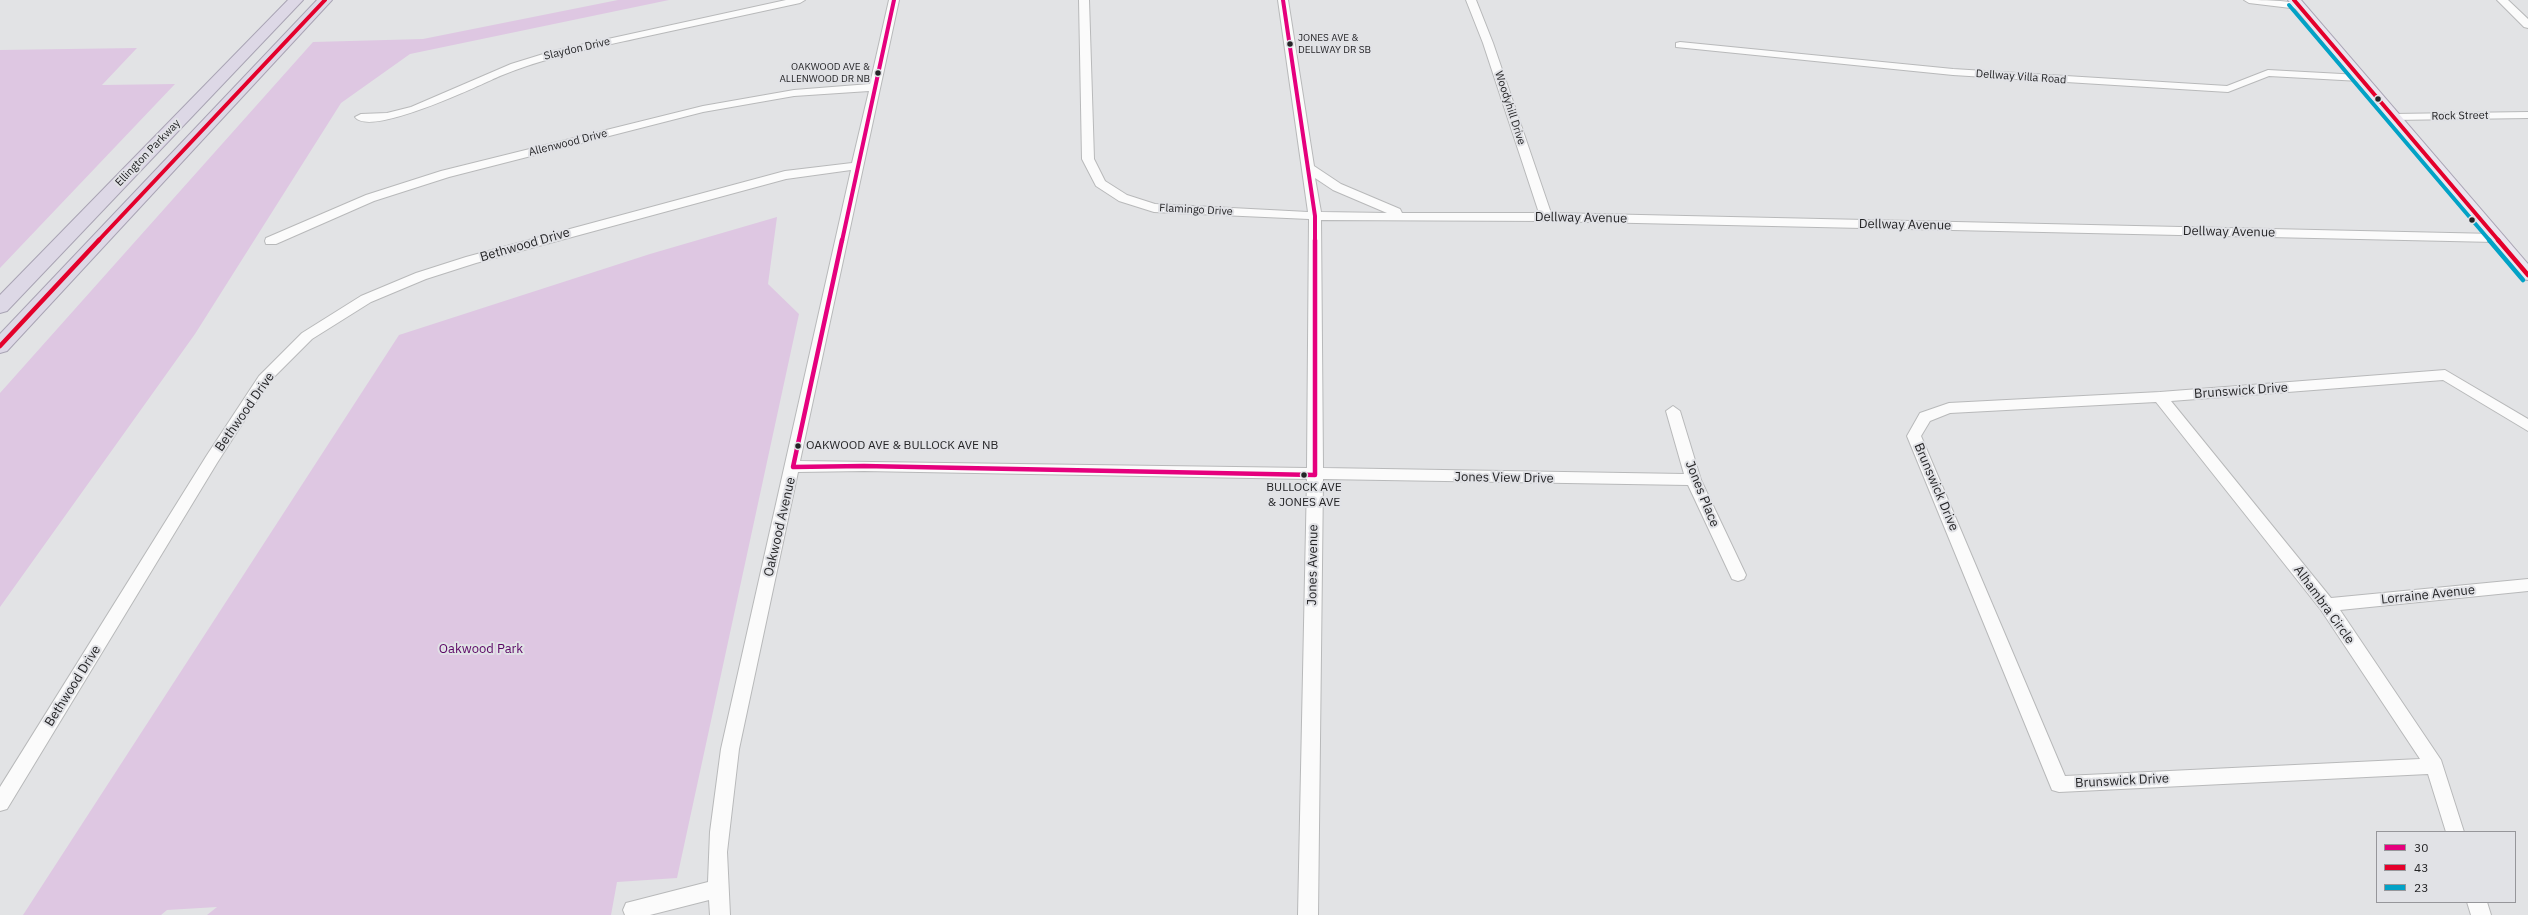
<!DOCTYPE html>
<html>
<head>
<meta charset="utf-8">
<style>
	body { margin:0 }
	#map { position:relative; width:2528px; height:915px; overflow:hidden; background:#e2e3e5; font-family:"IBM Plex Sans",sans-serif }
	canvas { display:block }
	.legend { position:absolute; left:2376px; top:831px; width:140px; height:72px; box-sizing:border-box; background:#e1e2e6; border:1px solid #96969a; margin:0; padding:5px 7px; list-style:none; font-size:12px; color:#252527 }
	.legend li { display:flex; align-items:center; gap:8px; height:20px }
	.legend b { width:20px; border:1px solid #96969a }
</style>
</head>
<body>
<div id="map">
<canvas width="2528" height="915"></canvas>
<ul class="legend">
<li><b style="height:5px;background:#e5007d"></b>30</li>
<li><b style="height:5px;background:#e4002b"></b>43</li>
<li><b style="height:5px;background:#02a2c6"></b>23</li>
</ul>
</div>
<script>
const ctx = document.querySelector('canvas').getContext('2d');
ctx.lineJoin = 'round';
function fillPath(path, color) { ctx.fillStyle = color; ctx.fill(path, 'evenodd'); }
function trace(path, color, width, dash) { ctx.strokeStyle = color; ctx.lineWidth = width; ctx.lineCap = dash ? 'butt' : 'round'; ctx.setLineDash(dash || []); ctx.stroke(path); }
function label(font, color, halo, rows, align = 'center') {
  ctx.font = font + ' "IBM Plex Sans",sans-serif'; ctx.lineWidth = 4; ctx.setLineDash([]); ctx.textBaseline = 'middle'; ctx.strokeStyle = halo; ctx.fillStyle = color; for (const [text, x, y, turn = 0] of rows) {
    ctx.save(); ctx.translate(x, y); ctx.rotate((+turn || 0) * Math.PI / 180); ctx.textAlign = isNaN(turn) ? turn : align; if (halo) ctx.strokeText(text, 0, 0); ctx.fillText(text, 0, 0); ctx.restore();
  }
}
fillPath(new Path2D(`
	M618 0H669L410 54 341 103 195 334 0 607V393L313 42 423 39Z
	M137 48 102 85 175 84 0 268V50Z
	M777 217 768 284 799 314 677 878 617 882 611 915H207L217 907 167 910 161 915H23L399 335 650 254Z`), '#dec7e2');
const minor = new Path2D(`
	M786 0H805L800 3C745 15 689 27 634 39 589 49 543 58 500 76 480 85 370 138 355 117L361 114 387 113 411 107 511 64 553 51Z
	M889 0H899L800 461 1307 468 1309 219 1154 212 1119 201 1096 186 1082 159 1079 0H1089L1094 159 1105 181 1127 195 1155 204 1308 212 1278 0H1288L1314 166 1341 184 1400 209 1402 213H1539L1483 43 1466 0H1476L1493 43 1551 213 2495 234 2501 238 2495 242 1546 221 1321 220 1323 468 1684 474 1666 411 1673 406 1680 411 1701 480 1746 575 1744 579 1738 581 1732 579 1688 485 1323 479 1318 915H1298L1307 479 864 471 798 472 739 749 727 852 730 915H710L709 900 650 915H625L623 910 626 903 708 882 710 832 721 749 851 170 786 179 476 263 426 279 371 302 312 339 269 382 217 463 7 809 0 811V787L207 455 259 376 302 333 361 296 416 273 466 257 785 171 852 163 869 91 794 96 703 112 449 177 374 201 276 244H266L265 241 266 238 366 195 441 171 703 106 794 90 870 84ZM1315 178 1333 190 1387 213 1321 212Z
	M2244 0C2256 0 2297 0 2304 6L2299 9 2249 3Z
	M2497 0H2508L2528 19V28L2524 27Z
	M1680 42 1953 69 2227 86 2268 70 2360 75 2366 78 2360 81 2269 76 2228 92 1953 75 1676 47V43Z
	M2528 112V118L2393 120 2387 117 2393 114Z
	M2445 370 2528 419V431L2443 380 2171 401 2331 598 2528 579V591L2340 610 2441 760 2464 832H2446L2428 774 2059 792 2052 790 1907 436 1920 413 1949 403 2160 392ZM2156 402 2321 610 2420 759 2065 776 1921 436 1930 421 1950 413Z
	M2467 902H2487L2491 915H2471Z`);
const major = new Path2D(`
	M2288 0H2301L2528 264V280L2522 279Z`);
const highway = new Path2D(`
	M288 0H303L7 311 0 313V295Z
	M317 0H332L7 351 0 353V334Z`);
trace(minor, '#b8b9ba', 2);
trace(major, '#a9a4b4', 2);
trace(highway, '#a9a4b4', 2);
fillPath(minor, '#fbfbfb');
fillPath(major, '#e9e6ef');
fillPath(highway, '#ddd8e6');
trace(new Path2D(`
	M1283 0 1315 216V241
	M842 241 894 0`), '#e5007d', 4);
trace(new Path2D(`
	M842 240 793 467 864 466 1315 475V240`), '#e5007d', 4.5);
trace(new Path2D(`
	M2294 0 2499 241
	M98 241 325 0`), '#e4002b', 4);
trace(new Path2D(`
	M2498 240 2528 275
	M0 346 99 240`), '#e4002b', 4.5);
trace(new Path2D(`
	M2289 5 2490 241`), '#02a2c6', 4);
trace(new Path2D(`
	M2489 240 2523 280`), '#02a2c6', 4.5);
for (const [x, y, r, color] of [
	[1290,44,3.5,"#252527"],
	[878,73,3.5,"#252527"],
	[2378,99,3.5,"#252527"],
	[2472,220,3.5,"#252527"],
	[798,446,3.5,"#252527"],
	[1304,475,3.5,"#252527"]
]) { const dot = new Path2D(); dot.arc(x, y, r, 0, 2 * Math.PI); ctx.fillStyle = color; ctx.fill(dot); trace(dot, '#e1e2e6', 1.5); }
label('10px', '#252527', '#e1e2e6', [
	["JONES AVE &",1298,38],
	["DELLWAY DR SB",1298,50],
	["OAKWOOD AVE &",870,67,"right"],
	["ALLENWOOD DR NB",870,79,"right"]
], 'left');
label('11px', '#252527', '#e1e2e6', [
	["Slaydon Drive",577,49,-13],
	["Dellway Villa Road",2021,77,4],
	["Woodyhill Drive",1510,108,72],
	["Rock Street",2460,116,-1],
	["Allenwood Drive",568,143,-14],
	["Ellington Parkway",148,153,-46],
	["Flamingo Drive",1196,210,3]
]);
label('12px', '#252527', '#e1e2e6', [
	["OAKWOOD AVE & BULLOCK AVE NB",806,446],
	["BULLOCK AVE",1304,488,"center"],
	["& JONES AVE",1304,503,"center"]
], 'left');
label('13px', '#252527', '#e1e2e6', [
	["Dellway Avenue",1581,218,1],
	["Dellway Avenue",1905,225,1],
	["Dellway Avenue",2229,232,1],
	["Bethwood Drive",525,245,-16],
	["Brunswick Drive",2241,391,-4],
	["Bethwood Drive",245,412,-55],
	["Jones View Drive",1504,478,1],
	["Brunswick Drive",1936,487,67],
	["Jones Place",1702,494,68],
	["Oakwood Avenue",780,527,-77],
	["Jones Avenue",1313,565,-89],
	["Lorraine Avenue",2428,595,-6],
	["Alhambra Circle",2324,605,54],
	["Bethwood Drive",73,686,-58],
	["Brunswick Drive",2122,781,-3]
]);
label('13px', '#5b0665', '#e1e2e6', [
	["Oakwood Park",481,649]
]);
</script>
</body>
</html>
